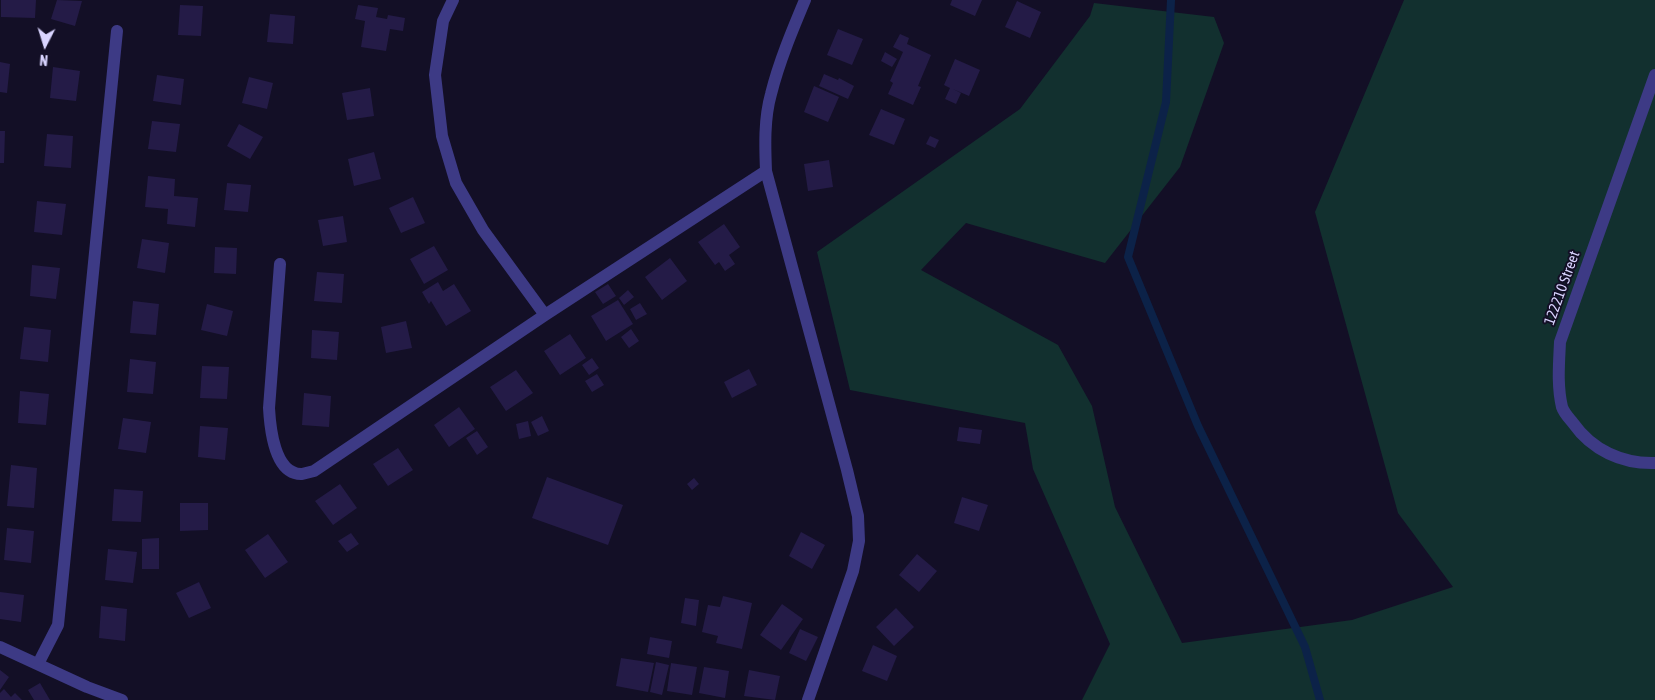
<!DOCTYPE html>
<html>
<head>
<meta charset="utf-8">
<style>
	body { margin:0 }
	#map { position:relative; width:1655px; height:700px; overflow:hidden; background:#130f26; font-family:"Asap Condensed",sans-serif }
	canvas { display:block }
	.north { position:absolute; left:20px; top:20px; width:50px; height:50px; -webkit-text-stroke:4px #130f26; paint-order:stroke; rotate:185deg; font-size:14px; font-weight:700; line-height:20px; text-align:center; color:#d9d4ff }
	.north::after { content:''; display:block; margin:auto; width:18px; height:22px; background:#d9d4ff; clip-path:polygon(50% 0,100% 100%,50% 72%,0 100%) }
</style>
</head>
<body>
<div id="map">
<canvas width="1655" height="700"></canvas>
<div class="north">N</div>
</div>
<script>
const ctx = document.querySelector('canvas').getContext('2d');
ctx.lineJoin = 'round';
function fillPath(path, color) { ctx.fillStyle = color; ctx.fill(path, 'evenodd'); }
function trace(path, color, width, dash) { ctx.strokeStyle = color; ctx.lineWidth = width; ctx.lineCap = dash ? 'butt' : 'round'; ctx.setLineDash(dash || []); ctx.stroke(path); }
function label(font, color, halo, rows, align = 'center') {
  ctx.font = font + ' "Asap Condensed",sans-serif'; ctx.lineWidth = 4; ctx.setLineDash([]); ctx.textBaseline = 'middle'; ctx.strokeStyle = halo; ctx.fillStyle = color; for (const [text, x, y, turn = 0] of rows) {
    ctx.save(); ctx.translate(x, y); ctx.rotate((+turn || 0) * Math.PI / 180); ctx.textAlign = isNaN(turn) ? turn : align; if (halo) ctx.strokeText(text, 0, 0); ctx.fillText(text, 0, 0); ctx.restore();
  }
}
fillPath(new Path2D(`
	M1404 0H1655V700H1082L1110 644 1033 469 1025 423 850 390 817 252 1020 109 1090 16 1094 3 1214 17 1224 43 1180 167 1105 263 966 223 921 270 1058 345 1092 406 1115 507 1182 643 1352 620 1453 587 1398 513 1315 212Z`), '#12302f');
trace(new Path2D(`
	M1171 0 1166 102 1128 257 1198 426 1305 647 1320 700`), '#0c2248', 8);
fillPath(new Path2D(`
	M1 0H36L35 18 1 17Z
	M57 0 82 1 75 26 51 19Z
	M952 0H982L975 16 950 5Z
	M1017 1 1041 12 1030 38 1005 27Z
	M180 5 203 6 201 36 178 35Z
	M358 5 378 8 376 17 387 19 388 15 405 18 403 31 390 29 386 51 361 47 365 21 355 19Z
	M270 14 295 16 293 44 267 42Z
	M838 29 863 39 852 65 827 55Z
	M900 34 909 38 907 44 931 55 918 86 921 87 913 105 888 94 893 83 890 81 903 52 893 47Z
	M885 52 897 59 892 67 881 61Z
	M955 59 980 70 969 96 953 89 961 93 956 104 945 99 950 88 944 85Z
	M0 62 10 64 7 93 0 92Z
	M53 67 80 71 76 101 50 98Z
	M824 74 838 80 839 78 854 86 848 99 819 86Z
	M157 75 184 79 181 105 153 101Z
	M249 77 273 83 267 109 242 103Z
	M814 86 839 97 828 122 804 112Z
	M370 88 374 116 347 120 342 93Z
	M881 109 905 119 894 145 869 135Z
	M152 121 180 124 176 152 148 149Z
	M239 124 263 137 250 159 227 146Z
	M0 131H5L4 163H0Z
	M47 134 73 136 71 168 44 166Z
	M930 136 939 140 935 148 926 144Z
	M374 152 381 179 354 186 348 159Z
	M829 160 833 187 808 191 804 164Z
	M148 176 175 179 174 196 198 198 195 227 167 224 168 209 145 207Z
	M227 183 251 185 248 212 224 210Z
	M413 197 425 223 401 233 389 208Z
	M37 201 66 204 62 235 34 232Z
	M343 216 347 242 323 246 318 220Z
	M724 224 740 247 729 255 735 264 725 271 719 262 715 265 698 242Z
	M142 239 169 243 165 273 137 268Z
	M434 246 448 270 424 284 410 259Z
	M215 247 237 248 236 274 214 273Z
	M670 258 687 281 662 300 645 277Z
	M32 265 60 268 56 299 30 296Z
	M317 272 344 274 342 303 314 301Z
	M438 282 443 291 454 284 471 311 446 326 431 301 429 304 422 292Z
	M608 284 616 296 603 304 595 292Z
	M628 290 634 297 624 305 619 298Z
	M618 300 633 324 606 341 591 316Z
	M133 301 159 304 156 335 130 333Z
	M640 303 647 314 636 320 630 309Z
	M207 304 233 311 227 336 201 330Z
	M406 321 412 348 386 353 381 327Z
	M24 327 51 330 48 362 20 359Z
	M631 329 639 341 629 348 621 337Z
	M312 330 339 332 337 360 311 358Z
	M570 334 586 358 560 375 544 351Z
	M592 358 599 368 589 375 582 365Z
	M130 359 156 362 153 394 127 392Z
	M202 366 229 367 227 399 200 398Z
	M749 369 757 385 732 398 724 382Z
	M516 370 533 393 506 411 490 387Z
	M597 374 604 385 592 392 585 381Z
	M20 391 49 394 46 425 18 423Z
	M304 393 331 396 329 427 302 425Z
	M459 407 475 429 449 447 434 425Z
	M542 416 549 431 538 436 531 422Z
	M123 418 151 422 146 453 118 449Z
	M528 421 531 436 519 439 516 424Z
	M200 426 228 428 225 460 198 457Z
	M959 427 982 430 980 444 957 441Z
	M477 431 488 447 477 455 466 438Z
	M398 448 413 470 388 486 373 464Z
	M11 465 37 468 34 508 7 506Z
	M547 477 623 505 608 545 532 518Z
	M694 478 699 484 692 490 687 484Z
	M340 484 357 508 333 525 315 501Z
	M114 489 143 491 141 522 112 521Z
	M962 497 988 505 979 531 954 523Z
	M180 503H208V530L180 531Z
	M7 528 34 531 31 563 4 560Z
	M801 532 825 545 812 569 789 556Z
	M351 533 359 544 347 552 338 541Z
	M268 534 288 562 265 578 245 550Z
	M159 538V569H142V539Z
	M108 549 137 552 133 583 105 580Z
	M917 554 937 571 919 592 899 575Z
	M199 582 211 608 189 618 176 593Z
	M0 592 24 595 21 622 0 619Z
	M723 596 752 603 742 649 716 643 718 636 702 632 708 605 720 607Z
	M685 598 699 600 696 626 681 623Z
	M782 604 803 619 781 650 760 635Z
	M101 606 127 609 125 641 99 638Z
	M896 608 914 627 894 646 876 627Z
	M800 629 818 637 806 661 789 653Z
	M650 637 672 641 669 658 647 654Z
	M873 645 897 656 887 681 862 671Z
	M621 658 654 663 648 692 616 686Z
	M656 662 669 665 662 695 650 692Z
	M671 663 697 667 692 695 667 691Z
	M704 667 729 671 725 698 699 693Z
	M0 670 9 677 0 690Z
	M749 670 780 676 775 700 744 696Z
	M40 683 50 700H34L28 690Z
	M4 689 11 697 15 693 22 700H0V693Z`), '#241b47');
trace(new Path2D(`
	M453 0 443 21 435 75 442 136 456 183 483 230 545 315
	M805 0C792 31 779 62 771 94 764 119 765 146 766 171L847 470 858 516 859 541 853 571 808 700
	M1655 75 1560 342C1559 364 1557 386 1562 407 1564 413 1569 418 1573 423 1592 450 1622 464 1655 463
	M280 264 269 408C270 426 274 475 302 474 306 473 310 472 314 471L545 315 766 171
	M0 647 87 687 122 700
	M38 664 58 625 117 31`), '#3d3a85', 12);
label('15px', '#d9d4ff', '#130f26', [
	["122210 Street",1562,288,-70]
]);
</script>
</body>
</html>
